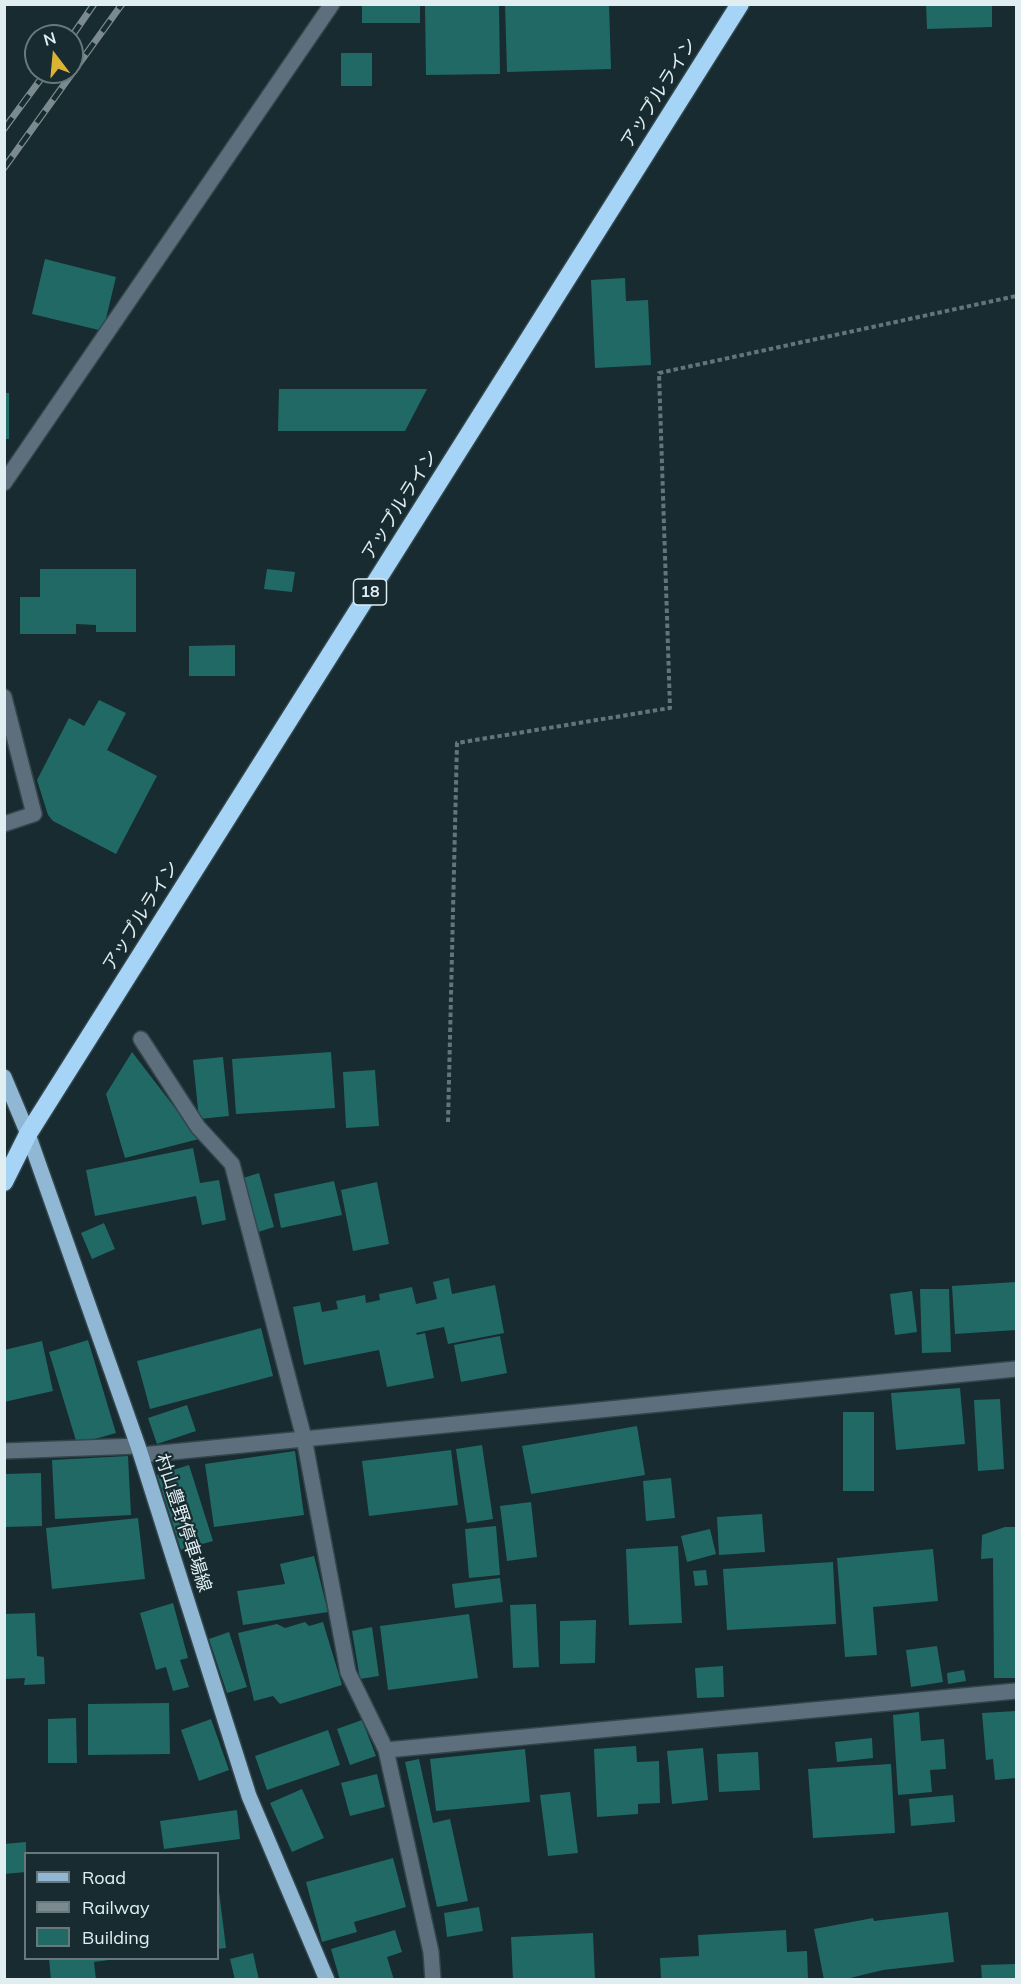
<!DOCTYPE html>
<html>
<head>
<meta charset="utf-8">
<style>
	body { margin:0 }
	#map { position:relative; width:1021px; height:1984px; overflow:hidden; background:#172b30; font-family:Mulish,sans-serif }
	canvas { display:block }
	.frame { position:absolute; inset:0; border:6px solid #e1eef1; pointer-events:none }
	.legend { position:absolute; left:24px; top:1852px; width:195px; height:108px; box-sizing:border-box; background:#172b30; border:2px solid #68797d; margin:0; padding:8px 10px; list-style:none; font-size:18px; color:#e1eef1 }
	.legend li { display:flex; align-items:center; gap:12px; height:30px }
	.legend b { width:30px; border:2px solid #68797d }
	.north { position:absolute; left:24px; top:24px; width:60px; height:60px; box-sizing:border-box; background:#172b30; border:2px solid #68797d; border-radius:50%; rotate:344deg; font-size:16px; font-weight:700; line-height:24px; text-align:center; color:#e1eef1 }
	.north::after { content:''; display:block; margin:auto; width:21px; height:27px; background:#dab333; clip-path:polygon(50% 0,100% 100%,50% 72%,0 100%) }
</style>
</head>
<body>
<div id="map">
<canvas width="1021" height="1984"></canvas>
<div class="frame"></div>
<ul class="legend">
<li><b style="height:8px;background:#90b7d4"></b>Road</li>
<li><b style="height:8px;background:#7a8a8e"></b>Railway</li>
<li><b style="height:16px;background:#216965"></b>Building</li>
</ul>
<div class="north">N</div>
</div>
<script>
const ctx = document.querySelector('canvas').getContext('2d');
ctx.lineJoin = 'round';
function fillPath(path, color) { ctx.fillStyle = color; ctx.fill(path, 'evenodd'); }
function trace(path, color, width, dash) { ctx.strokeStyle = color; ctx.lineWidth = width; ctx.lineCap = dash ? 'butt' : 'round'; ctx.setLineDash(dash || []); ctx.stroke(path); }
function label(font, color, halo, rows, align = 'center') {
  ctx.font = font + ' Mulish,"Noto Sans JP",sans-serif'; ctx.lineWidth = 4.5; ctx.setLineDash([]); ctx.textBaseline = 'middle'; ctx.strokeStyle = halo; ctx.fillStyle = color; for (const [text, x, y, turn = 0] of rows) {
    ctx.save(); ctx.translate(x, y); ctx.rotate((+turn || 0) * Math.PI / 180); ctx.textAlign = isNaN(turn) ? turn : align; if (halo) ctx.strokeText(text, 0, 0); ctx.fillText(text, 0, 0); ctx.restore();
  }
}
fillPath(new Path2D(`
	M362 4H420V23H362Z
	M425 4H499L500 74 426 75Z
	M505 4H609L611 69 507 72Z
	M926 4H992V27L927 29Z
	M341 53H372V86H341Z
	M45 259 116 277 103 331 32 314Z
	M625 278 626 301 648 300 651 365 595 368 591 280Z
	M279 389H427L405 431H278Z
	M4 393H9V439H4Z
	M40 569H136V632H96V625L76 624V634H20V597H40Z
	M267 569 295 572 292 592 264 589Z
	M235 645V676H189V646Z
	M99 700 126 713 107 750 157 776 116 854 53 821 48 815 37 780 69 718 84 726Z
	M132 1052 199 1139 125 1158 106 1094Z
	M331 1052 335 1108 236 1114 232 1059Z
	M223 1057 229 1116 199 1119 193 1060Z
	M375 1070 379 1126 346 1128 343 1072Z
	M193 1148 200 1183 219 1180 226 1220 202 1225 196 1196 95 1216 86 1170Z
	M259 1173 274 1227 255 1233 240 1179Z
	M334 1181 342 1215 281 1228 274 1194Z
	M377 1182 389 1244 353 1251 341 1190Z
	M104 1223 115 1249 92 1259 81 1233Z
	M449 1278 452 1294 495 1285 504 1333 448 1344 444 1327 416 1333 417 1335 425 1333 434 1378 387 1387 379 1350 304 1365 293 1307 320 1302 322 1312 338 1309 336 1301 365 1295 366 1303 380 1300 379 1294 412 1287 416 1304 437 1299 433 1282Z
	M1016 1282V1330L955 1334 952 1286Z
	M920 1289H949L951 1352 922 1353Z
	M912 1291 917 1332 895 1335 890 1294Z
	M261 1328 273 1376 150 1409 137 1361Z
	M500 1336 507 1373 461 1382 454 1345Z
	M88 1340 116 1433 77 1444 49 1352Z
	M42 1341 53 1391 4 1402V1350Z
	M960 1388 965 1444 896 1450 891 1393Z
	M1000 1399 1004 1469 978 1471 974 1400Z
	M187 1405 196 1431 157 1444 148 1418Z
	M843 1412H874V1491H843Z
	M637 1426 645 1475 531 1494 522 1446Z
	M482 1445 493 1519 467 1523 456 1449Z
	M451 1450 458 1505 369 1516 362 1461Z
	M295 1451 304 1515 214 1527 205 1464Z
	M128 1456 131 1515 55 1519 52 1460Z
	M189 1465 213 1541 181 1550 157 1475Z
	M41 1473 42 1526 4 1527V1474Z
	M671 1478 675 1518 646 1521 643 1481Z
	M531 1502 537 1557 507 1561 500 1506Z
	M762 1514 765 1552 719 1555 717 1517Z
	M138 1518 145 1579 52 1589 46 1528Z
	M496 1526 500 1575 469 1578 465 1529Z
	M1005 1527H1016V1678H994L993 1558 981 1559 982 1535Z
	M710 1529 716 1554 687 1562 681 1536Z
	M678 1546 682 1623 629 1625 626 1549Z
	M933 1549 938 1601 873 1607 877 1655 845 1657 837 1558Z
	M314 1556 328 1612 243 1625 237 1591 285 1584 280 1564Z
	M833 1562 836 1624 727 1630 723 1569Z
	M706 1570 708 1585 695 1586 693 1571Z
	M500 1578 503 1602 455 1608 452 1584Z
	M173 1603 188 1658 180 1660 189 1687 173 1691 166 1667 156 1670 140 1613Z
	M536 1604 539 1667 513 1668 510 1605Z
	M35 1613 37 1656 44 1657 45 1684 24 1685 25 1678 4 1679V1614Z
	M469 1614 478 1678 388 1690 380 1626Z
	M596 1620 595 1663 560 1664V1621Z
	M305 1622 309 1626 323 1622 342 1685 280 1704 273 1696 254 1701 238 1633 277 1624 285 1628Z
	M372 1627 379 1676 360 1679 352 1631Z
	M229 1632 247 1687 227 1693 209 1639Z
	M937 1646 943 1682 911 1687 906 1650Z
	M723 1666 724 1697 697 1698 695 1668Z
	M964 1670 966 1681 948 1684 947 1673Z
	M169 1703 170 1754 88 1755V1704Z
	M1016 1711V1778L995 1780 993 1759 986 1760 982 1713Z
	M919 1712 921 1741 944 1739 946 1769 930 1770 932 1792 898 1795 893 1715Z
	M76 1718 77 1763H48V1719Z
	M211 1719 229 1770 199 1781 181 1730Z
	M362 1720 376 1756 350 1765 337 1729Z
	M328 1730 340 1765 267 1790 255 1756Z
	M872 1738 873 1758 837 1762 835 1742Z
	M636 1746 637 1762 659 1761 660 1803 638 1804V1814L597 1817 594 1749Z
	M703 1748 708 1800 672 1804 667 1751Z
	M525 1749 530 1802 436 1811 430 1759Z
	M758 1752 760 1790 719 1792 717 1754Z
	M419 1759 433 1823 450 1819 468 1901 437 1907 405 1762Z
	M891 1764 895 1833 813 1838 808 1769Z
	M377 1774 385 1807 350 1816 341 1783Z
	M302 1789 324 1838 292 1852 270 1803Z
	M570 1792 578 1853 548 1856 540 1795Z
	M953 1795 955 1822 911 1826 909 1799Z
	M237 1810 240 1839 164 1849 160 1821Z
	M26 1842V1872L4 1874V1844Z
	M393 1858 406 1907 354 1922 357 1932 322 1942 306 1882Z
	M218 1883 226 1948 218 1949Z
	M479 1907 483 1931 447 1937 444 1913Z
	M948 1912 954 1962 883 1970 842 1980H824L814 1929 873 1918 874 1921Z
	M395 1930 402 1952 387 1957 394 1980H340L331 1949Z
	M786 1930 787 1952 807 1951 808 1980H661L660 1958 699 1956 698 1935Z
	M593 1933 595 1980H513L511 1937Z
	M253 1953 259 1980H235L230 1959Z
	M49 1958H109V1960L94 1962 96 1980H51Z
	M1016 1964V1980H982L981 1965Z`), '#216965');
const minor = new Path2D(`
	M4 483 332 4
	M4 697 34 814 4 824
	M141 1039 198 1127 232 1164 304 1438 348 1672 386 1750 431 1952 433 1980
	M4 1451 138 1446
	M141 1455 1016 1369
	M386 1750 1016 1691`);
const major = new Path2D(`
	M4 1077 28 1134 138 1446 249 1796 327 1980`);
const highway = new Path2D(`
	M4 1182 28 1134 740 4`);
trace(minor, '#33464b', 18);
trace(major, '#33464b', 18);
trace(highway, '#33464b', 21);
trace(new Path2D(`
	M448 1122 457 743 670 708 659 373 1016 296`), '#64757a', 4, [4.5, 3]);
trace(minor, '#5d6f7d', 15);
trace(major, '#90b7d4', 15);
trace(highway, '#a5d4f7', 18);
const rail = new Path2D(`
	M72 36 94 4
	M4 129 46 72
	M4 168 122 4`);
trace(rail, '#7a8a8e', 7);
trace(rail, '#172b30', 4.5, [14]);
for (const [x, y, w] of [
	[370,592,33]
]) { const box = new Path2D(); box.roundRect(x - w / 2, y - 13, w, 26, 4.5); ctx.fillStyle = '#172b30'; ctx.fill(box); trace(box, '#e1eef1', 1.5); }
label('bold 16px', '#e1eef1', null, [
	["18",370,592]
]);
label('18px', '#e1eef1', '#172b30', [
	["アップルライン",659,93,-58],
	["アップルライン",400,505,-58],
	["アップルライン",141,916,-58],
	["村山豊野停車場線",183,1523,72]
]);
</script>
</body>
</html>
